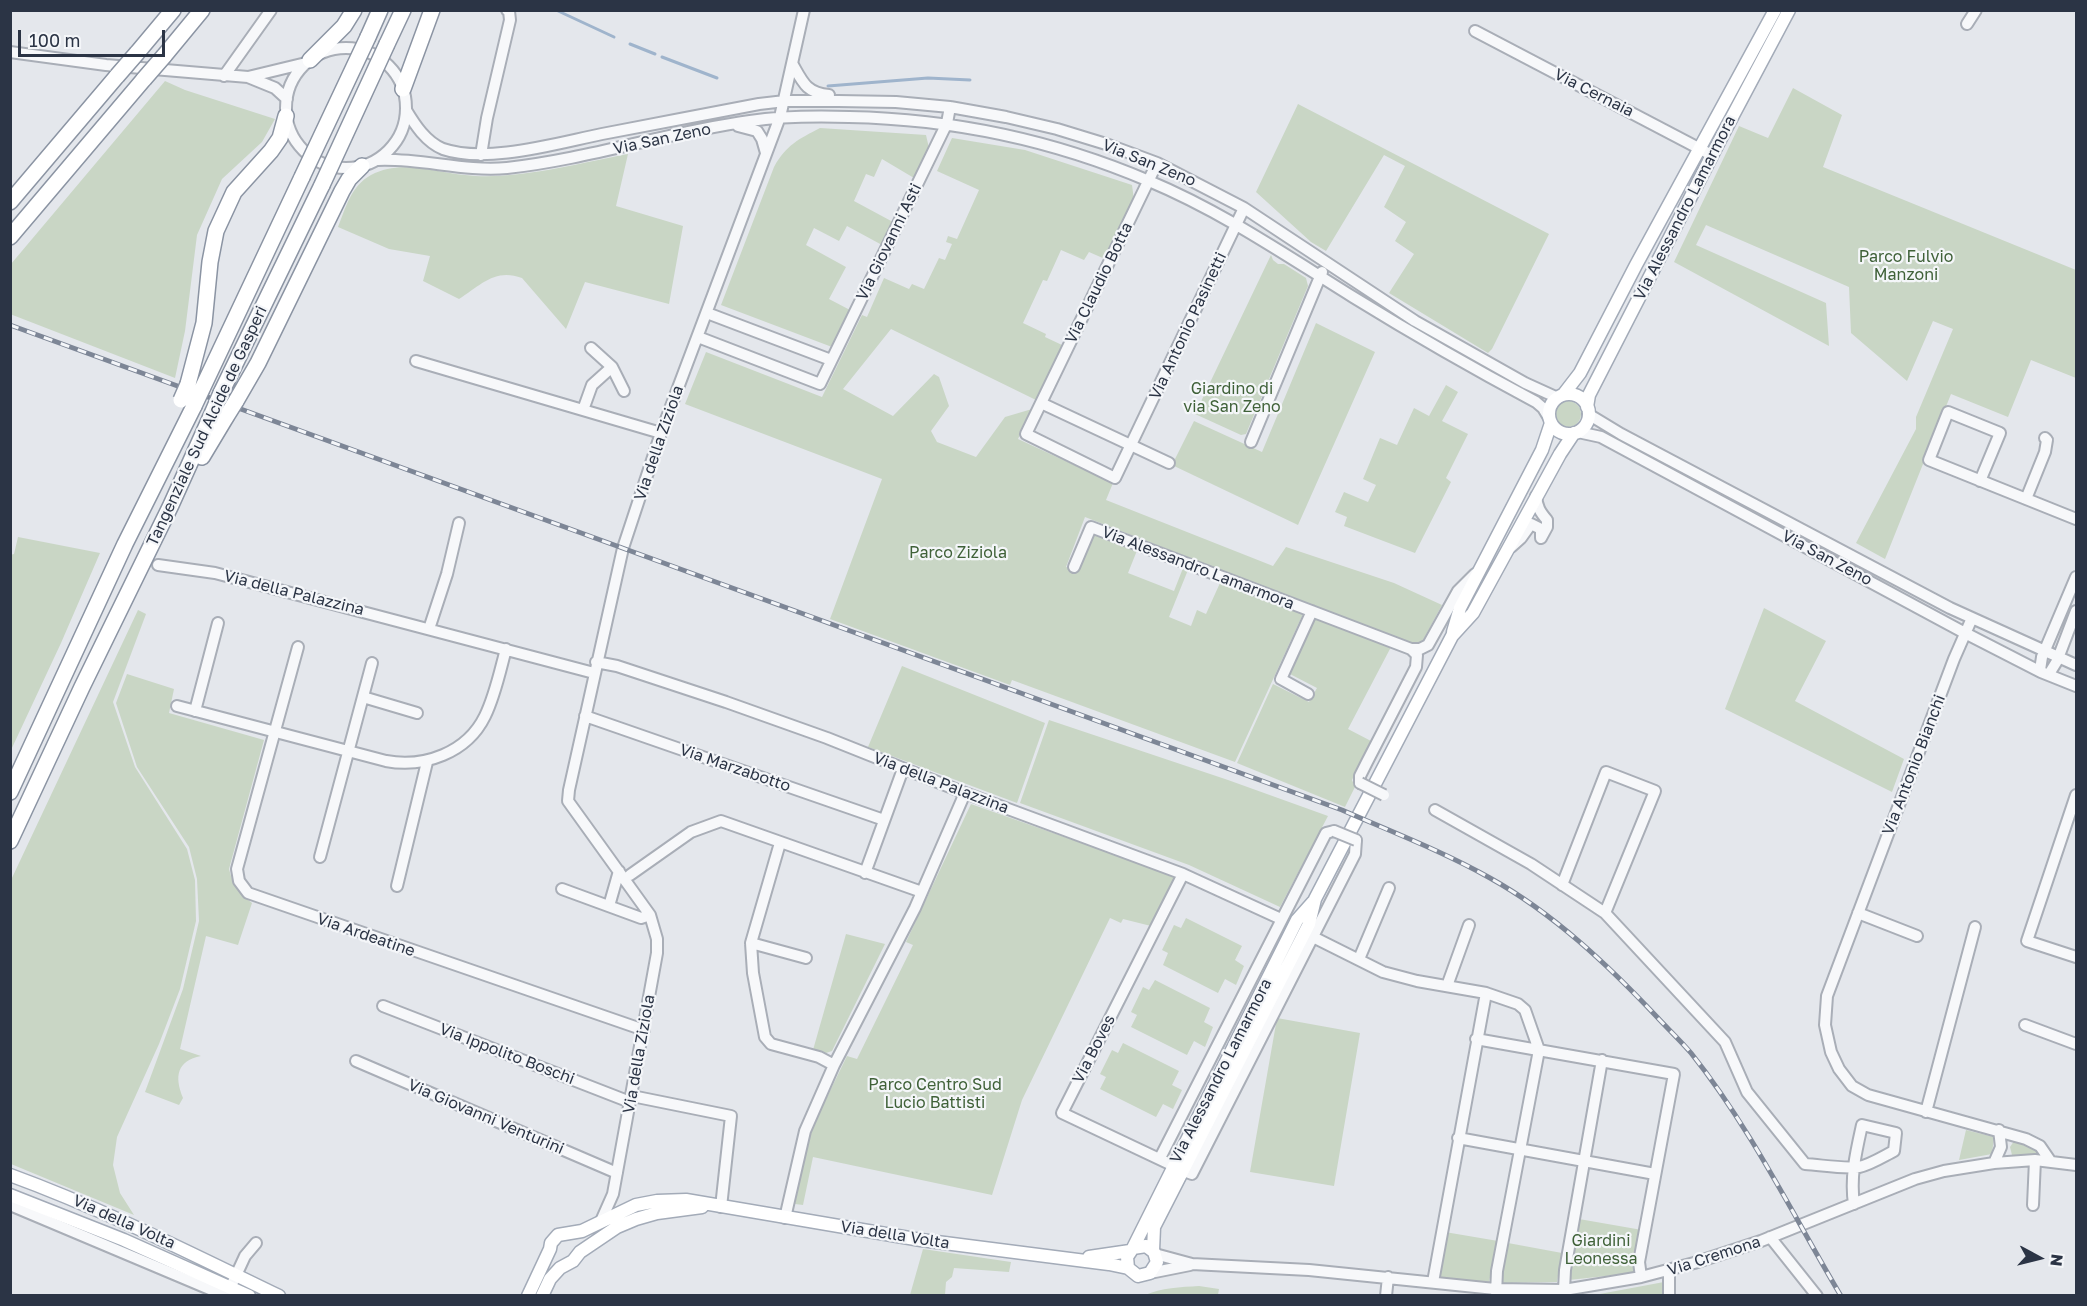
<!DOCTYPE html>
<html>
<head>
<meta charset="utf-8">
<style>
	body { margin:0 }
	#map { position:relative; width:2087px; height:1306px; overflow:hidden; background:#e4e7ec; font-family:"Golos Text",sans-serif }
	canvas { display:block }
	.frame { position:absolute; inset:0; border:12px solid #2b3445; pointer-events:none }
	.north { position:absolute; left:2009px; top:1228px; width:60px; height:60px; -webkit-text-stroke:4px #f4f6f9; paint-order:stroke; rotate:97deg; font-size:16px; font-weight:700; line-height:24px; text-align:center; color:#2b3445 }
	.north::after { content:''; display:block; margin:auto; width:21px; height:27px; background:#2b3445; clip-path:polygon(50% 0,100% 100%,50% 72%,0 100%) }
	.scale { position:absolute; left:18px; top:30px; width:147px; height:27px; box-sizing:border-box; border:3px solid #2b3445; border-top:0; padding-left:8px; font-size:18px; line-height:21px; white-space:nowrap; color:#2b3445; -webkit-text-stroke:4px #f4f6f9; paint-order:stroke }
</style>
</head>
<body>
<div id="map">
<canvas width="2087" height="1306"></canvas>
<div class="frame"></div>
<div class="north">N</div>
<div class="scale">100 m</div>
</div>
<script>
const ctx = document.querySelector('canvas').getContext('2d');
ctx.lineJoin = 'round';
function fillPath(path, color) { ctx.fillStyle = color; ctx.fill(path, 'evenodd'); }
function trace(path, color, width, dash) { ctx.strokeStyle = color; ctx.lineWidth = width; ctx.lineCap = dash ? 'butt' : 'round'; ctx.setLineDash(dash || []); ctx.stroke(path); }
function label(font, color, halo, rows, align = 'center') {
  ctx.font = font + ' "Golos Text",sans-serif'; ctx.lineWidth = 4.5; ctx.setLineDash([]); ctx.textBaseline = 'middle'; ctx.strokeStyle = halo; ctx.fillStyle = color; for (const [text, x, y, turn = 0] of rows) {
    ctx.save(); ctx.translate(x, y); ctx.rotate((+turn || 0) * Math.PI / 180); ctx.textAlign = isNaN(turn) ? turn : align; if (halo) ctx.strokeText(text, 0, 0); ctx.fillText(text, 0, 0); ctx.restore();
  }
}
fillPath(new Path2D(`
	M165 81 185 90 275 119 262 142 222 179 197 235 185 331 175 378 10 314 11 264Z
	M1793 88 1842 115 1823 167 2076 270V378L2031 360 2008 417 1951 394 1885 559 1856 543 1916 429V417L1953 329 1933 321 1907 381 1851 333 1849 287 1706 225 1696 245 1826 303 1829 346 1674 262 1739 126 1768 138Z
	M1298 104 1549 234 1492 349 1488 353 1389 293 1414 254 1395 241 1406 222 1384 207 1405 166 1384 155 1326 251 1311 242 1256 192Z
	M820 128 926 135 929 148 914 178 882 159 874 177 866 174 854 201 893 222 882 245 847 226 839 241 814 228 806 245 846 267 829 299 850 310 832 347 721 305 774 167C786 145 799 139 820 128Z
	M952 138 1025 150 1132 185 1134 200 1105 259 1089 252 1084 260 1061 250 1047 281 1043 280 1023 323 1046 334 1045 337 1062 345 1036 400 891 329 843 389 893 416 934 374 939 377 949 406 931 431 937 442 976 457 1005 417 1032 409 1018 439 1113 483 1106 500 1273 566 1286 547 1394 583 1442 605 1422 642 1410 644 1085 517 1066 567 1078 570 1091 536 1099 533 1138 548 1128 573 1174 591 1185 563 1190 565 1169 617 1191 626 1197 610 1206 614 1220 583 1303 614 1235 762 1012 680 1010 685 830 619 882 479 685 404 706 352 822 397 862 315 867 317 884 278 909 289 912 284 924 289 939 258 945 260 952 244 946 242 948 236 957 239 979 190 937 171Z
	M628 154 616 206 683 226 669 304 585 282 566 329 522 278C495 268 481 285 459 299L423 281 430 256 389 249 338 227C346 207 351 186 371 175 400 159 434 172 465 175 515 181 579 163 628 154Z
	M1271 255 1273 260 1278 264H1284L1306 278 1308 286 1246 434 1241 435 1195 414Z
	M1316 323 1375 352 1298 525 1172 465 1194 421 1262 452Z
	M1446 385 1458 392 1442 421 1468 434 1446 478 1451 482 1415 553 1344 526 1347 517 1335 512 1344 492 1368 502 1376 485 1363 479 1380 438 1397 445 1414 408 1429 416Z
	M1555 414a13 13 0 1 1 26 0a13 13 0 1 1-26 0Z
	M18 537 100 553 61 643 11 750 10 555 14 554Z
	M1764 608 1826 641 1795 701 1904 759 1892 792 1725 709Z
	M138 610 146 614 113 702 135 767 187 849 195 880 196 921 180 989 159 1044 117 1137 113 1165 120 1193 134 1215 11 1164V880Z
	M1315 617 1391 647 1348 729 1371 741 1352 780 1355 787 1345 807 1237 763 1273 684 1309 702 1317 688 1288 673Z
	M902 666 1045 723 1017 803 868 747Z
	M127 674 174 689 169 713 264 740 229 869C233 885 238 893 252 903L238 945 206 936 180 1049 201 1056C177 1061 174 1076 183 1098L179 1105 145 1092 183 989 199 921 197 879 189 847 137 767 116 703Z
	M1049 720 1228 780 1328 816 1280 907 1189 865 1020 803Z
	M971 804 1175 876 1151 926 1123 919 1121 923 1110 918 1022 1100 992 1195 813 1157 803 1205 795 1204 810 1132 847 1056 857 1059 913 945 906 942Z
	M1186 918 1242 946 1235 960 1244 966 1236 985 1225 979 1218 993 1163 965 1168 953 1162 950 1174 925 1181 928Z
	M846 934 885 944 832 1051 826 1053 813 1050Z
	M1155 980 1210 1008 1204 1022 1213 1027 1205 1047 1194 1041 1187 1055 1131 1027 1137 1015 1131 1012 1143 987 1149 990Z
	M1277 1018 1360 1033 1334 1186 1250 1172Z
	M1123 1043 1179 1071 1172 1085 1182 1090 1173 1109 1163 1104 1156 1117 1100 1089 1106 1077 1100 1074 1112 1050 1118 1053Z
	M1966 1130 1994 1137 1992 1154 1959 1160Z
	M2014 1141 2037 1148 2039 1154 2012 1155 2010 1147Z
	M1579 1219 1642 1230 1634 1273 1569 1280Z
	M1445 1232 1498 1241 1489 1282 1437 1277Z
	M1508 1243 1562 1253 1557 1282 1502 1283 1501 1281Z
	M923 1249 1011 1262 1009 1272 954 1268 952 1277 946 1282 945 1295H910Z
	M1664 1282 1663 1295 1589 1296Z
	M1199 1286 1219 1289 1218 1295H1145C1161 1288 1181 1287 1199 1286Z`), '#c9d6c5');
trace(new Path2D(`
	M556 10 614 37
	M630 44 655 54
	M662 57 717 78
	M828 86 928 78 970 80`), '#9fb4cc', 3);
const minor = new Path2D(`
	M1967 24 1976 10
	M1475 31 1706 152
	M286 108a60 60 0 1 1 120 0a60 60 0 1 1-120 0Z
	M10 52 106 65 248 77 275 88 287 99
	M793 65C803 83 807 93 829 95
	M224 76 271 10
	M248 77 306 63
	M406 110C415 125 426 142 443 149 487 164 557 143 602 134 654 124 707 114 759 104L785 101H838L896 102 950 107 1006 117 1057 129 1106 144 1157 163 1244 208 1415 321 1525 383 1558 398
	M738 126 757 131 762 139 766 153
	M481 155 487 118 510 20 509 11 507 10
	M378 160C421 158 464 172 507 168 589 159 668 132 750 121 783 116 816 116 849 117 953 119 1053 140 1149 181 1221 211 1287 256 1353 297 1413 334 1474 369 1536 402L1543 408 1549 418
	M1157 163 1026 434 1115 478 1244 208
	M707 313 831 360
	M698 337 820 384 947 123 950 107
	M591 348 612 367 624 391
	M416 361 661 433
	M1041 403 1169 463
	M583 410 592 385 612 367
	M1588 414 1621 434 1950 608 2076 665
	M1578 432 1601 437 1965 633 2041 672 2076 686
	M1251 442 1322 272
	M1980 481 2000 433 1948 412 1929 460 2076 519
	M1536 496C1537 507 1540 512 1547 520V527L1541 538
	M2026 499 2045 452 2047 440 2045 438
	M1511 547 1521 538 1531 524 1541 529V538
	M158 565 215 573 594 673
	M1074 567 1091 527 1411 649 1417 655 1416 667 1367 762 1360 776V783
	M1972 618 1954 659 1827 996 1825 1025 1831 1052 1839 1069 1852 1086 1868 1095 2026 1139 2040 1146 2051 1162
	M429 629 447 574 459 523
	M298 647 237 869 239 881 248 893 644 1030
	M1411 649H1420L1428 645 1458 591 1475 574
	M596 662 617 666 726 702 827 738 965 793 1183 874 1281 919
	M2040 670 2042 657 2076 577
	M2049 674 2057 661 2076 611
	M1308 694 1281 679 1312 611
	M363 697 417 713
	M177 706 386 761C424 768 467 753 485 716 495 696 500 671 506 649
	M195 711 218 623
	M585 716 884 820
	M2076 795 2027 941 2076 957
	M1435 810 1531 864 1605 913 1725 1042 1747 1092 1805 1164C1822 1165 1842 1169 1859 1167 1870 1165 1884 1156 1894 1151L1896 1133 1862 1125C1856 1152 1850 1177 1854 1204
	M780 843 751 943 753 973 765 1037 771 1044 819 1057 834 1065
	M320 857 372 663
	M865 873 903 769
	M630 875 691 832 721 821 922 892
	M1562 885 1606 772 1655 791 1605 913
	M397 886 427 762
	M562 889 641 918 650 915
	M609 906 619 871
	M1858 913 1917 936
	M1311 936 1383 972 1417 981 1486 993 1518 1004 1525 1010 1539 1050 1497 1271 1496 1294
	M751 943 806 958
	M1359 959 1389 888
	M1447 986 1469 925
	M383 1006 630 1102
	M2025 1025 2076 1044
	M1476 1039 1674 1074 1639 1262 1641 1277
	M356 1061 617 1173
	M632 1096 731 1116 721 1207
	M1926 1112 1975 927
	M1458 1138 1655 1174
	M1160 1158 1326 833 1334 831
	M1994 1163 2001 1147 1999 1130
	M1174 1166 1062 1113 1183 874
	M1184 1171 1192 1174 1355 854 1356 840
	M10 1205 226 1296
	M2033 1205 2035 1160
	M785 1218 805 1131 834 1065 915 908 965 793
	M601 1221 613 1194 657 953V939L650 915 568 801 569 790 623 548 661 433 780 117 804 10
	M1770 1237 1817 1296
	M1155 1254 1192 1264 1309 1270 1495 1289 1564 1290 1641 1277 1694 1263 1761 1241 1915 1179 1944 1171 1994 1163 2035 1160 2076 1165
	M1150 1273 1190 1265
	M1433 1282 1486 993
	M1564 1290 1565 1270 1602 1060
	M227 1295 245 1256 256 1243
	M1386 1296 1388 1277
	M1669 1296V1271`);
const major = new Path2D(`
	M1549 414a20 20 0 1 1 40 0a20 20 0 1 1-40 0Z
	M1563 395 1580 373 1636 265 1775 10
	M1587 407 1589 395 1722 136 1789 10
	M1453 632 1460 608 1542 450 1551 423
	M10 1175C103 1209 190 1253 279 1296
	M10 1195 124 1240 249 1296
	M1133 1248 1297 920 1313 902
	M1153 1251 1154 1227 1309 924 1315 899 1452 636 1473 613 1560 454 1574 433
	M1089 1257 1130 1251
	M528 1296 550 1249 551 1243 558 1235 582 1231 636 1205 657 1201 686 1200 921 1240 1109 1264 1128 1268 1138 1276 1150 1273 1157 1262 1154 1252 1146 1246 1133 1248 1127 1257 1128 1268
	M542 1296 550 1279 560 1268 573 1261 580 1252 617 1227 636 1219 657 1213 702 1207`);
const highway = new Path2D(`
	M368 37 380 10
	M387 44 403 10
	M137 53 173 10
	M164 56 202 10
	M310 60 344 26 354 10
	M403 89 432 10
	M10 202 117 76
	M10 237 144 79
	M188 384 204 323 210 262 216 231 234 192 271 151 280 138 286 116
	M202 389 302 177
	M221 393 322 185
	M236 401 258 363 342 191 349 179 362 166
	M202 457 226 417
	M10 792 125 544 194 406
	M10 841 82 687 171 505 212 414`);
trace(minor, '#a9aeb7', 14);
trace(major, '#a3abb8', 15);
trace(highway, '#8b94a3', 18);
trace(minor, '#f7f8fa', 10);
trace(major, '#fff', 12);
trace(highway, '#fff', 15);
const rail = new Path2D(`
	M10 325 1342 810C1392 832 1442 851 1490 878 1553 913 1608 965 1657 1017 1668 1029 1680 1040 1691 1053 1750 1127 1793 1215 1841 1296`);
trace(rail, '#7d8696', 5);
trace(rail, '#f4f6f9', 3, [9]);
const minorBridge = new Path2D(`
	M1360 783 1384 795
	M1334 831 1356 840`);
const highwayBridge = new Path2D(`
	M117 76 137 53
	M144 79 164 56
	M302 177 368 37
	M322 185 387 44
	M181 400 188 384
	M194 406 202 389
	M212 414 221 393
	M226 417 236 401`);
trace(minorBridge, '#a9aeb7', 14, []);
trace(highwayBridge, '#8b94a3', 18, []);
trace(minorBridge, '#f7f8fa', 10);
trace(highwayBridge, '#fff', 15);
label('16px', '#2b3445', '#f4f6f9', [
	["Via Cernaia",1594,93,27],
	["Via San Zeno",662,139,-12],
	["Via San Zeno",1149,163,22],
	["Via Alessandro Lamarmora",1685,208,-63],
	["Via Giovanni Asti",889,242,-64],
	["Via Claudio Botta",1099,283,-64],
	["Via Antonio Pasinetti",1188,326,-65],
	["Tangenziale Sud Alcide de Gasperi",207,426,-65],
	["Via della Ziziola",659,443,-71],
	["Via San Zeno",1827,558,28],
	["Via Alessandro Lamarmora",1198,568,21],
	["Via della Palazzina",294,593,14],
	["Via Antonio Bianchi",1914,765,-69],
	["Via Marzabotto",735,768,19],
	["Via della Palazzina",941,783,21],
	["Via Ardeatine",366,935,19],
	["Via Boves",1094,1049,-63],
	["Via Ippolito Boschi",507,1054,21],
	["Via della Ziziola",639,1054,-80],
	["Via Alessandro Lamarmora",1221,1071,-63],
	["Via Giovanni Venturini",486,1117,23],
	["Via della Volta",124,1222,24],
	["Via della Volta",895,1235,9],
	["Via Cremona",1714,1256,-18]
]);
label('16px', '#3f6138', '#f4f6f9', [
	["Parco Fulvio",1906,257],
	["Manzoni",1906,275],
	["Giardino di",1232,389],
	["via San Zeno",1232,407],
	["Parco Ziziola",958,553],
	["Parco Centro Sud",935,1085],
	["Lucio Battisti",935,1103],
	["Giardini",1601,1241],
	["Leonessa",1601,1259]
]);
</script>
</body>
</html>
